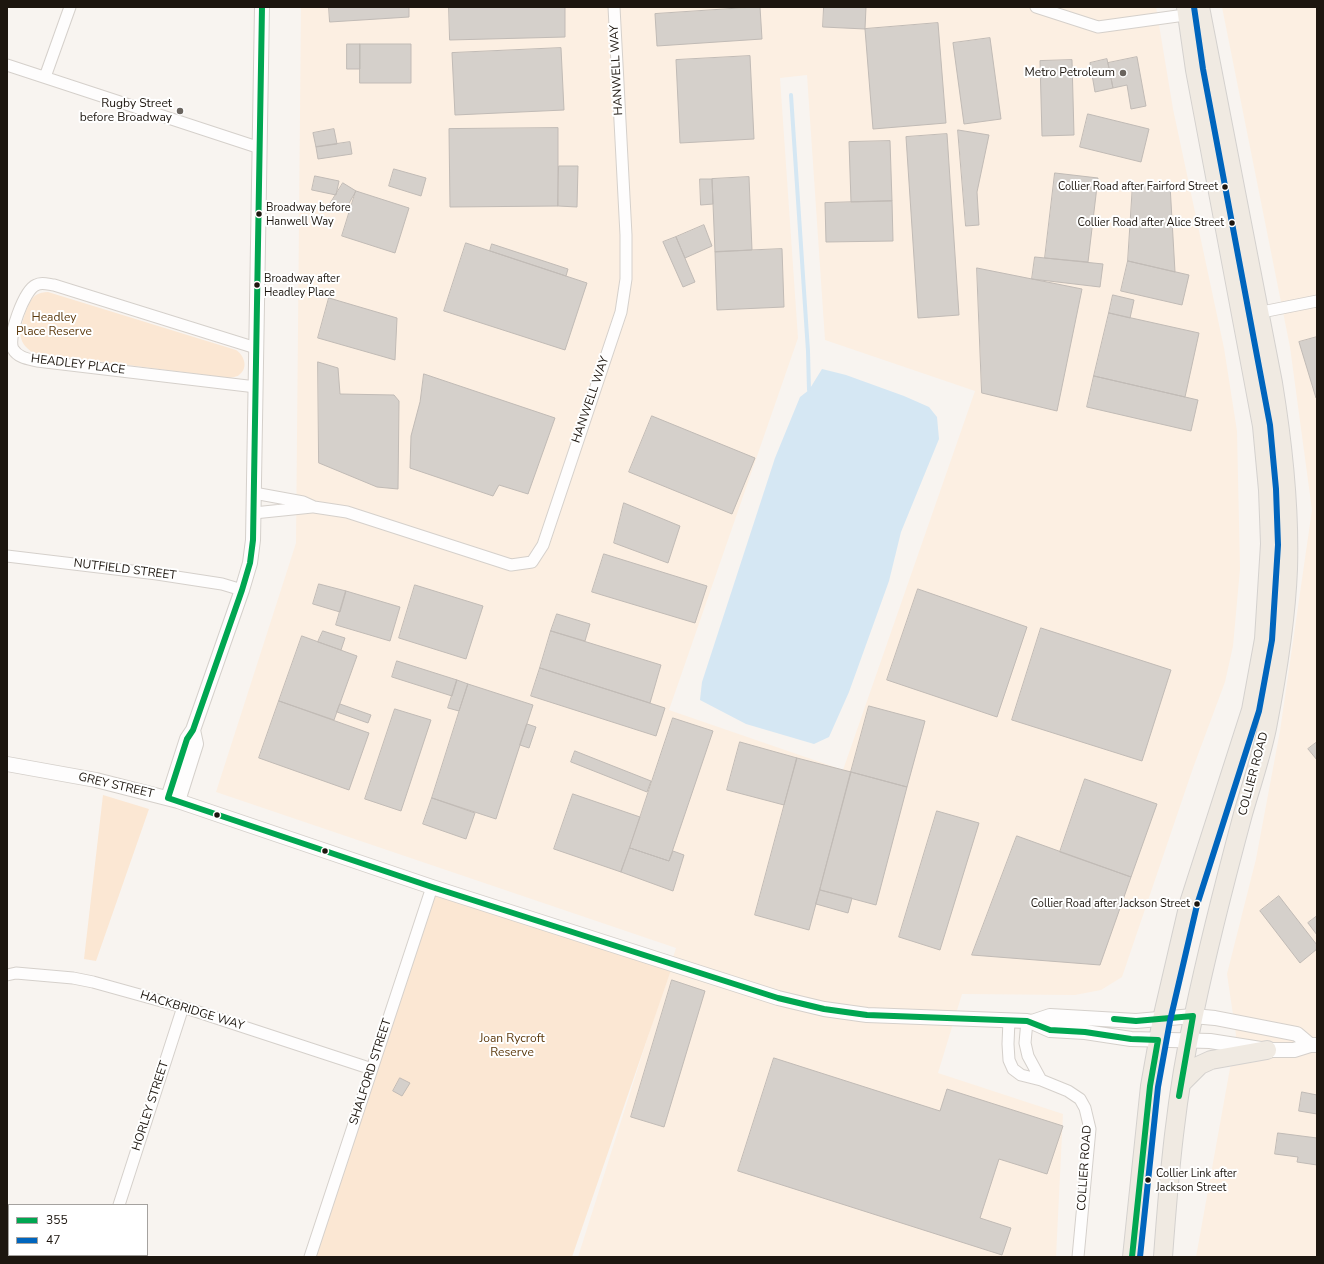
<!DOCTYPE html>
<html>
<head>
<meta charset="utf-8">
<style>
	body { margin:0 }
	#map { position:relative; width:1324px; height:1264px; overflow:hidden; background:#f8f4f0; font-family:"Nunito Sans",sans-serif }
	canvas { display:block }
	.frame { position:absolute; inset:0; border:8px solid #1d160f; pointer-events:none }
	.legend { position:absolute; left:8px; top:1204px; width:140px; height:52px; box-sizing:border-box; background:#fff; border:1px solid #a5a29f; margin:0; padding:5px 7px; list-style:none; font-size:12px; color:#1d160f }
	.legend li { display:flex; align-items:center; gap:8px; height:20px }
	.legend b { width:20px; border:1px solid #a5a29f }
</style>
</head>
<body>
<div id="map">
<canvas width="1324" height="1264"></canvas>
<div class="frame"></div>
<ul class="legend">
<li><b style="height:5px;background:#00a651"></b>355</li>
<li><b style="height:5px;background:#0065bd"></b>47</li>
</ul>
</div>
<script>
const ctx = document.querySelector('canvas').getContext('2d');
ctx.lineJoin = 'round';
function fillPath(path, color) { ctx.fillStyle = color; ctx.fill(path, 'evenodd'); }
function trace(path, color, width, dash) { ctx.strokeStyle = color; ctx.lineWidth = width; ctx.lineCap = dash ? 'butt' : 'round'; ctx.setLineDash(dash || []); ctx.stroke(path); }
function label(font, color, halo, rows, align = 'center') {
  ctx.font = font + ' "Nunito Sans",sans-serif'; ctx.lineWidth = 4; ctx.setLineDash([]); ctx.textBaseline = 'middle'; ctx.strokeStyle = halo; ctx.fillStyle = color; for (const [text, x, y, turn = 0] of rows) {
    ctx.save(); ctx.translate(x, y); ctx.rotate((+turn || 0) * Math.PI / 180); ctx.textAlign = isNaN(turn) ? turn : align; if (halo) ctx.strokeText(text, 0, 0); ctx.fillText(text, 0, 0); ctx.restore();
  }
}
fillPath(new Path2D(`
	M301 7H1156L1173 109 1224 348 1237 431 1240 569 1233 646 1225 682 1193 768 1122 977 1101 990 1075 995 962 994 938 1073 1063 1114 1056 1257H578L676 948 216 792 296 543ZM807 75 825 340 975 391 843 770 669 710 798 338 780 78Z
	M1222 7H1317V1257H1196L1236 1035 1227 974 1256 859 1280 731 1312 510 1290 347Z`), '#fcefe2');
fillPath(new Path2D(`
	M48 292 236 350C244 355 249 368 239 375 237 377 232 377 229 378L34 353C15 342 20 329 26 311 28 306 30 299 36 295 39 293 44 292 48 292Z
	M103 795 149 809 96 961 84 959Z
	M432 887 673 964 572 1257H310Z`), '#fbe7d3');
fillPath(new Path2D(`
	M822 369 846 375 904 396 929 407 937 417 939 439 901 532 889 581 849 692 829 737 814 744 746 724 700 700 702 682 775 458 800 397 809 390Z`), '#d5e7f3');
trace(new Path2D(`
	M791 95 808 351 809 390`), '#d5e7f3', 4);
const building = new Path2D(`
	M329 7H409V17L330 22Z
	M449 7H565V37L450 40Z
	M760 7 762 39 657 46 655 14Z
	M824 7H866L865 29 823 27Z
	M938 23 946 123 873 129 865 29Z
	M990 38 1001 119 964 124 953 43Z
	M347 44H360V69H347Z
	M360 44H411V83H360Z
	M561 48 564 110 455 115 452 53Z
	M750 56 754 139 680 143 676 60Z
	M1137 57 1146 106 1131 109 1127 85 1113 88 1108 63Z
	M1107 59 1113 88 1095 92 1090 63Z
	M1072 60 1074 135 1042 136 1040 61Z
	M1088 114 1149 129 1141 162 1080 147Z
	M558 128V206L450 207 449 129Z
	M334 129 337 144 316 147 313 133Z
	M958 130 989 135 977 192 979 225 966 226Z
	M947 134 959 315 918 318 906 137Z
	M890 141 892 201 851 202 849 142Z
	M350 142 352 154 318 159 316 147Z
	M559 166H578L577 207 558 206Z
	M394 169 426 178 421 196 389 186Z
	M1055 173 1098 178 1088 262 1045 258Z
	M315 176 339 181 336 195 312 190Z
	M749 177 752 250 715 252 712 179Z
	M700 179H712L713 204 701 205Z
	M343 183 356 191 344 212 330 204Z
	M1133 183 1170 185 1175 272 1128 261Z
	M356 191 409 208 395 253 342 236Z
	M892 201 893 241 826 242 825 203Z
	M704 225 712 246 685 258 676 237Z
	M676 237 695 282 683 287 663 242Z
	M466 243 587 283 565 350 444 311Z
	M492 244 568 269 566 276 490 251Z
	M782 249 784 307 717 310 715 252Z
	M1035 257 1103 264 1100 287 1032 279Z
	M1128 261 1189 275 1182 305 1121 291Z
	M977 268 1082 289 1057 411 982 393Z
	M1113 295 1134 300 1130 318 1109 313Z
	M329 298 397 318 395 360 318 338Z
	M1109 313 1199 333 1185 397 1094 376Z
	M1317 337V398H1316L1299 342Z
	M318 362 338 368 340 394 394 395 399 401 398 489 377 487 319 463Z
	M424 374 555 418 528 494 499 485 493 496 410 468 411 436 420 402Z
	M1094 376 1198 400 1191 431 1087 407Z
	M652 416 755 458 732 514 629 472Z
	M624 503 680 526 668 563 614 543Z
	M604 554 707 586 695 623 592 592Z
	M319 584 346 591 340 612 313 604Z
	M415 585 483 606 466 659 399 638Z
	M918 589 1027 627 997 717 887 680Z
	M346 591 400 607 390 641 336 625Z
	M557 614 590 624 585 641 551 631Z
	M1041 628 1171 670 1142 761 1012 720Z
	M323 631 345 638 341 650 318 642Z
	M551 631 661 665 650 703 540 668Z
	M302 636 357 656 334 720 279 701Z
	M397 661 457 680 452 696 392 677Z
	M540 668 665 708 656 736 531 696Z
	M457 680 468 684 459 711 448 708Z
	M468 684 533 705 496 819 432 798Z
	M279 701 369 733 349 790 259 758Z
	M340 704 371 715 368 723 337 712Z
	M869 706 925 721 907 787 851 772Z
	M395 709 431 720 401 811 365 799Z
	M673 718 713 731 669 861 630 848Z
	M527 724 536 727 529 748 520 745Z
	M740 742 797 758 784 805 727 790Z
	M1317 742V760L1308 749Z
	M575 751 651 781 647 792 571 762Z
	M797 758 851 772 809 930 755 915Z
	M851 772 907 787 876 905 820 890Z
	M1085 779 1157 804 1131 877 1060 852Z
	M573 794 640 817 621 872 554 849Z
	M432 798 475 813 466 839 423 824Z
	M937 811 979 823 940 950 899 937Z
	M1017 836 1131 877 1100 965 972 955Z
	M630 848 669 861 673 851 684 855 673 891 621 872Z
	M820 890 852 898 848 913 816 904Z
	M1279 896 1317 945V949L1300 963 1260 911Z
	M1317 916V935L1308 923Z
	M672 980 705 991 664 1127 631 1117Z
	M774 1058 940 1111 947 1089 1063 1126 1047 1174 999 1159 980 1218 1011 1228 1002 1255 738 1171Z
	M400 1078 410 1083 402 1096 393 1091Z
	M1302 1092 1317 1095V1114L1299 1111Z
	M1278 1133 1317 1138V1165L1297 1162 1298 1157 1275 1154Z`);
fillPath(building, '#d5d0cb');
trace(building, '#c1bbb6', 1);
const minor = new Path2D(`
	M1036 7 1098 27 1192 14
	M7 65 260 148
	M45 77 70 7
	M1242 316 1317 301
	M256 387 37 361C29 359 18 358 13 349 7 337 24 290 36 285 41 282 47 284 54 285L256 348
	M254 493 303 502 314 507 347 512 511 565 532 562 543 545 621 312 626 279V235L614 7
	M254 513 312 507
	M7 556 157 574 222 584 242 590
	M7 975 16 973 73 978 93 982 183 1007 372 1069
	M1009 1020 1008 1044 1009 1060 1013 1069 1021 1075 1041 1080 1068 1091 1080 1099 1085 1108 1090 1129 1078 1257
	M1027 1021 1025 1043 1028 1056 1041 1080
	M119 1205 183 1007
	M102 1257 103 1255
	M310 1257 432 887`);
const tertiary = new Path2D(`
	M7 764 96 780 178 801 432 887 778 998 824 1009 867 1015 1027 1021 1032 1022 1050 1030 1085 1032 1131 1039 1210 1041 1267 1050H1294L1310 1045H1317
	M168 798 187 739 193 730 242 590 250 563 253 540 262 7
	M178 801 196 744 193 730
	M1032 1022 1050 1016 1136 1021 1193 1016 1215 1018 1297 1034 1310 1045`);
const primary = new Path2D(`
	M1181 1084 1200 1065 1211 1060 1267 1050
	M1132 1257 1150 1086 1162 1019 1189 903 1251 710 1264 639 1270 544 1268 490 1262 426 1195 70 1186 7
	M1163 1257C1169 1175 1176 1094 1194 1014 1208 947 1225 881 1243 814 1251 786 1261 757 1267 728 1277 676 1286 622 1288 569 1290 506 1283 444 1273 383L1200 7`);
trace(minor, '#d5d0cb', 13);
trace(tertiary, '#d5d0cb', 16);
trace(primary, '#d4d1ce', 20);
trace(minor, '#fefdfd', 11);
trace(tertiary, '#fefdfd', 14);
trace(primary, '#f0eae2', 18);
trace(new Path2D(`
	M262 7 253 540 250 563 242 590 193 730 187 739 168 798 432 887 778 998 824 1009 867 1015 1027 1021 1050 1030 1085 1032 1131 1039 1158 1040 1150 1086 1132 1257
	M1114 1019 1136 1021 1193 1016 1179 1096`), '#00a651', 6);
trace(new Path2D(`
	M1140 1257 1158 1087 1170 1021 1197 905 1259 711 1272 640 1278 545 1276 489 1270 425 1203 69 1194 7`), '#0065bd', 6);
for (const [x, y, r, color] of [
	[1123,73,4,"#6a645e"],
	[180,111,4,"#6a645e"],
	[1225,187,3.5,"#1d160f"],
	[259,214,3.5,"#1d160f"],
	[1232,223,3.5,"#1d160f"],
	[257,285,3.5,"#1d160f"],
	[217,815,3.5,"#1d160f"],
	[325,851,3.5,"#1d160f"],
	[1197,904,3.5,"#1d160f"],
	[1148,1180,3.5,"#1d160f"]
]) { const dot = new Path2D(); dot.arc(x, y, r, 0, 2 * Math.PI); ctx.fillStyle = color; ctx.fill(dot); trace(dot, '#fff', 1.5); }
label('11px', '#1d160f', '#fff', [
	["Collier Road after Fairford Street",1218,187],
	["Broadway before",266,208,"left"],
	["Hanwell Way",266,222,"left"],
	["Collier Road after Alice Street",1224,223],
	["Broadway after",264,279,"left"],
	["Headley Place",264,293,"left"],
	["Collier Road after Jackson Street",1190,904],
	["Collier Link after",1156,1174,"left"],
	["Jackson Street",1156,1188,"left"]
], 'right');
label('12px', '#1d160f', '#fff', [
	["HANWELL WAY",617,70,-93],
	["HEADLEY PLACE",78,365,7],
	["HANWELL WAY",591,400,-71],
	["NUTFIELD STREET",125,570,7],
	["COLLIER ROAD",1254,774,-75],
	["GREY STREET",116,786,13],
	["HACKBRIDGE WAY",192,1011,17],
	["SHALFORD STREET",371,1072,-72],
	["HORLEY STREET",151,1106,-72],
	["COLLIER ROAD",1085,1168,-86]
]);
label('12px', '#1d160f', '#fff', [
	["Metro Petroleum",1115,73],
	["Rugby Street",172,104],
	["before Broadway",172,118]
], 'right');
label('12px', '#5c390c', '#fff', [
	["Headley",54,318],
	["Place Reserve",54,332],
	["Joan Rycroft",512,1039],
	["Reserve",512,1053]
]);
</script>
</body>
</html>
